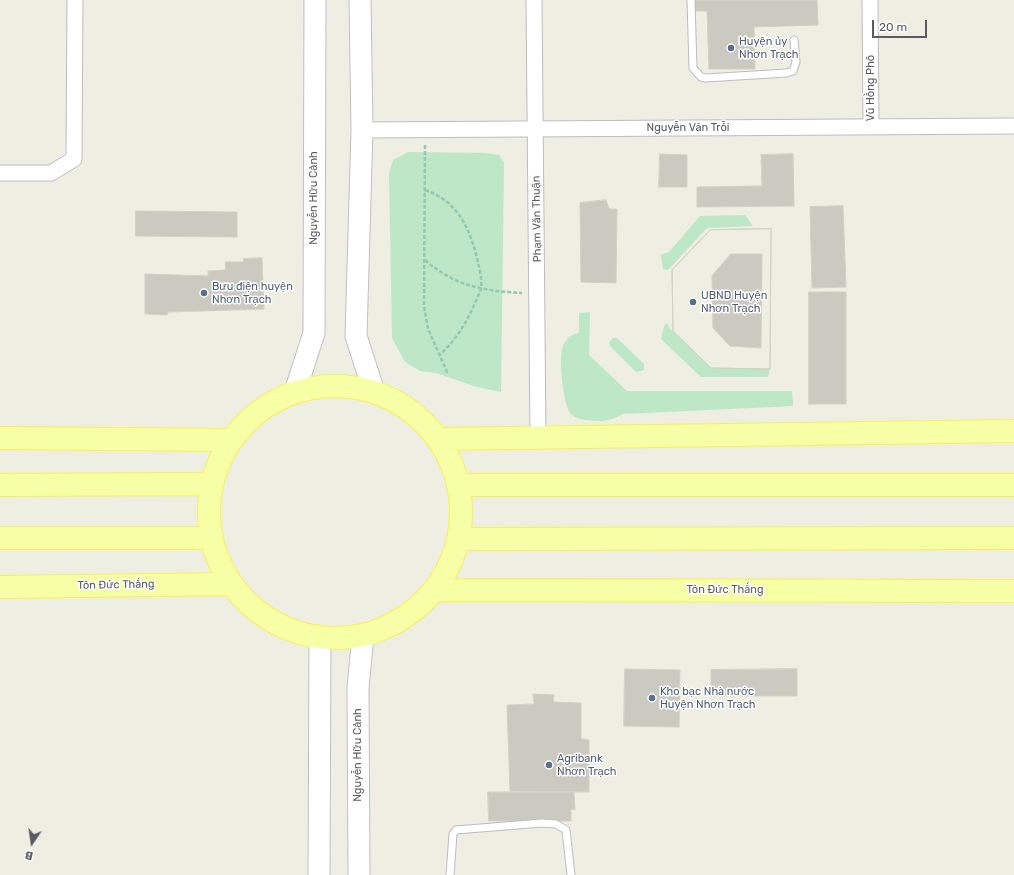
<!DOCTYPE html>
<html>
<head>
<meta charset="utf-8">
<style>
	body { margin:0 }
	#map { position:relative; width:1014px; height:875px; overflow:hidden; background:#eeeee2; font-family:Rubik,sans-serif }
	canvas { display:block }
	.north { position:absolute; left:12px; top:823px; width:40px; height:40px; -webkit-text-stroke:3px #fff; paint-order:stroke; rotate:193deg; font-size:11px; font-weight:700; line-height:16px; text-align:center; color:#5a5c63 }
	.north::after { content:''; display:block; margin:auto; width:14px; height:18px; background:#5a5c63; clip-path:polygon(50% 0,100% 100%,50% 72%,0 100%) }
	.scale { position:absolute; left:872px; top:20px; width:55px; height:18px; box-sizing:border-box; border:2px solid #5a5c63; border-top:0; padding-left:5px; font-size:12px; line-height:14px; white-space:nowrap; color:#5a5c63; -webkit-text-stroke:3px #fff; paint-order:stroke }
</style>
</head>
<body>
<div id="map">
<canvas width="1014" height="875"></canvas>
<div class="north">B</div>
<div class="scale">20 m</div>
</div>
<script>
const ctx = document.querySelector('canvas').getContext('2d');
ctx.lineJoin = 'round';
function fillPath(path, color) { ctx.fillStyle = color; ctx.fill(path, 'evenodd'); }
function trace(path, color, width, dash) { ctx.strokeStyle = color; ctx.lineWidth = width; ctx.lineCap = dash ? 'butt' : 'round'; ctx.setLineDash(dash || []); ctx.stroke(path); }
function label(font, color, halo, rows, align = 'center') {
  ctx.font = font + ' Rubik,sans-serif'; ctx.lineWidth = 3; ctx.setLineDash([]); ctx.textBaseline = 'middle'; ctx.strokeStyle = halo; ctx.fillStyle = color; for (const [text, x, y, turn = 0] of rows) {
    ctx.save(); ctx.translate(x, y); ctx.rotate((+turn || 0) * Math.PI / 180); ctx.textAlign = isNaN(turn) ? turn : align; if (halo) ctx.strokeText(text, 0, 0); ctx.fillText(text, 0, 0); ctx.restore();
  }
}
fillPath(new Path2D(`
	M408 152 485 153 499 155 504 163 501 392 474 386 436 373 420 371 405 362 392 338 389 174 393 160Z
	M745 215 753 226 707 228 668 270 663 269 661 255 669 252 700 216Z
	M590 312 589 355 627 391H792L793 406 622 414C613 420 607 421 596 421 587 420 575 420 570 413 563 403 559 360 562 349 564 341 571 333 579 333V313Z
	M667 323 671 330 711 368 770 369 768 377H701L661 339 664 326Z
	M613 338H617L644 364V370L636 372 610 346 609 342Z`), '#bde7c7');
const building = new Path2D(`
	M692 0H817L818 25 754 27 755 69H709L707 11H692Z
	M660 154 687 155V187H659Z
	M793 154 794 206 697 207V187L762 186 761 155Z
	M606 200 609 209H617L616 283 581 282 580 203Z
	M843 206 846 287 812 288 810 207Z
	M136 211 237 212V237L136 236Z
	M771 229 770 369 711 368 673 331 672 270 710 230ZM731 254H762L761 348 730 346 713 328 712 276Z
	M771 229 770 369 711 368 673 331 672 270 710 230Z
	M262 258 264 309 168 312 167 315 145 314V274L208 276V271L226 270 225 262H244L243 259Z
	M809 292H846V404H809Z
	M625 669 680 670 679 727 624 726Z
	M797 669V696H711V670Z
	M533 694 554 695 553 702 581 703V739L589 740V792L510 791 507 705 534 704Z
	M488 792H574L575 810 571 809V821H489Z`);
fillPath(building, '#cbcac1');
trace(building, '#d3d1c0', 1);
const lane = new Path2D(`
	M691 0 693 68 701 77 706 78 786 73 793 71 796 62 794 40
	M450 875 453 834 456 830 542 823 556 824 566 830 571 875`);
const street = new Path2D(`
	M534 0 538 438
	M870 0 871 127
	M362 130 1014 126
	M0 173H51L74 159 75 0`);
const secondary = new Path2D(`
	M360 0 362 130 356 336 374 392
	M295 392 314 333 315 0
	M319 875 320 637
	M359 875 358 688 363 635`);
const primary = new Path2D(`
	M209 512a126 126 0 1 1 252 0a126 126 0 1 1-252 0Z
	M0 438 231 440
	M439 439 1014 431
	M0 485 211 484
	M459 485H1014
	M0 538H211
	M459 539 1014 538
	M0 587 231 584
	M435 590 1014 591`);
trace(lane, '#bcbdc4', 9);
trace(street, '#bcbdc4', 17);
trace(secondary, '#bec0c8', 23);
trace(primary, '#f7f152', 24);
trace(new Path2D(`
	M425 145 424 306 428 329 448 374
	M425 190C459 202 470 229 478 262 480 270 482 280 481 289 480 293 477 298 475 303 466 324 456 339 440 355
	M425 260C455 286 483 291 522 293`), '#95c8b0', 2.5, [4, 2]);
trace(lane, '#fff', 7);
trace(street, '#fff', 15);
trace(secondary, '#fff', 21);
trace(primary, '#f7ffa6', 22);
for (const [x, y, r, color] of [
	[731,48,4,"#5c6f8a"],
	[204,293,4,"#5c6f8a"],
	[693,302,4,"#5c6f8a"],
	[652,698,4,"#5c6f8a"],
	[549,765,4,"#5c6f8a"]
]) { const dot = new Path2D(); dot.arc(x, y, r, 0, 2 * Math.PI); ctx.fillStyle = color; ctx.fill(dot); trace(dot, '#fff', 1.5); }
label('11px', '#4e5e75', '#fff', [
	["Huyện ủy",739,42],
	["Nhơn Trạch",739,55],
	["Bưu điện huyện",212,287],
	["Nhơn Trạch",212,300],
	["UBND Huyện",701,296],
	["Nhơn Trạch",701,309],
	["Kho bạc Nhà nước",660,692],
	["Huyện Nhơn Trạch",660,705],
	["Agribank",557,759],
	["Nhơn Trạch",557,772]
], 'left');
label('11px', '#5a5c63', '#fff', [
	["Vũ Hồng Phô",871,88,-90],
	["Nguyễn Văn Trỗi",688,128],
	["Nguyễn Hữu Cảnh",314,198,-90],
	["Phạm Văn Thuận",537,219,-91],
	["Tôn Đức Thắng",116,585,-1],
	["Tôn Đức Thắng",725,590],
	["Nguyễn Hữu Cảnh",358,755,-90]
]);
</script>
</body>
</html>
